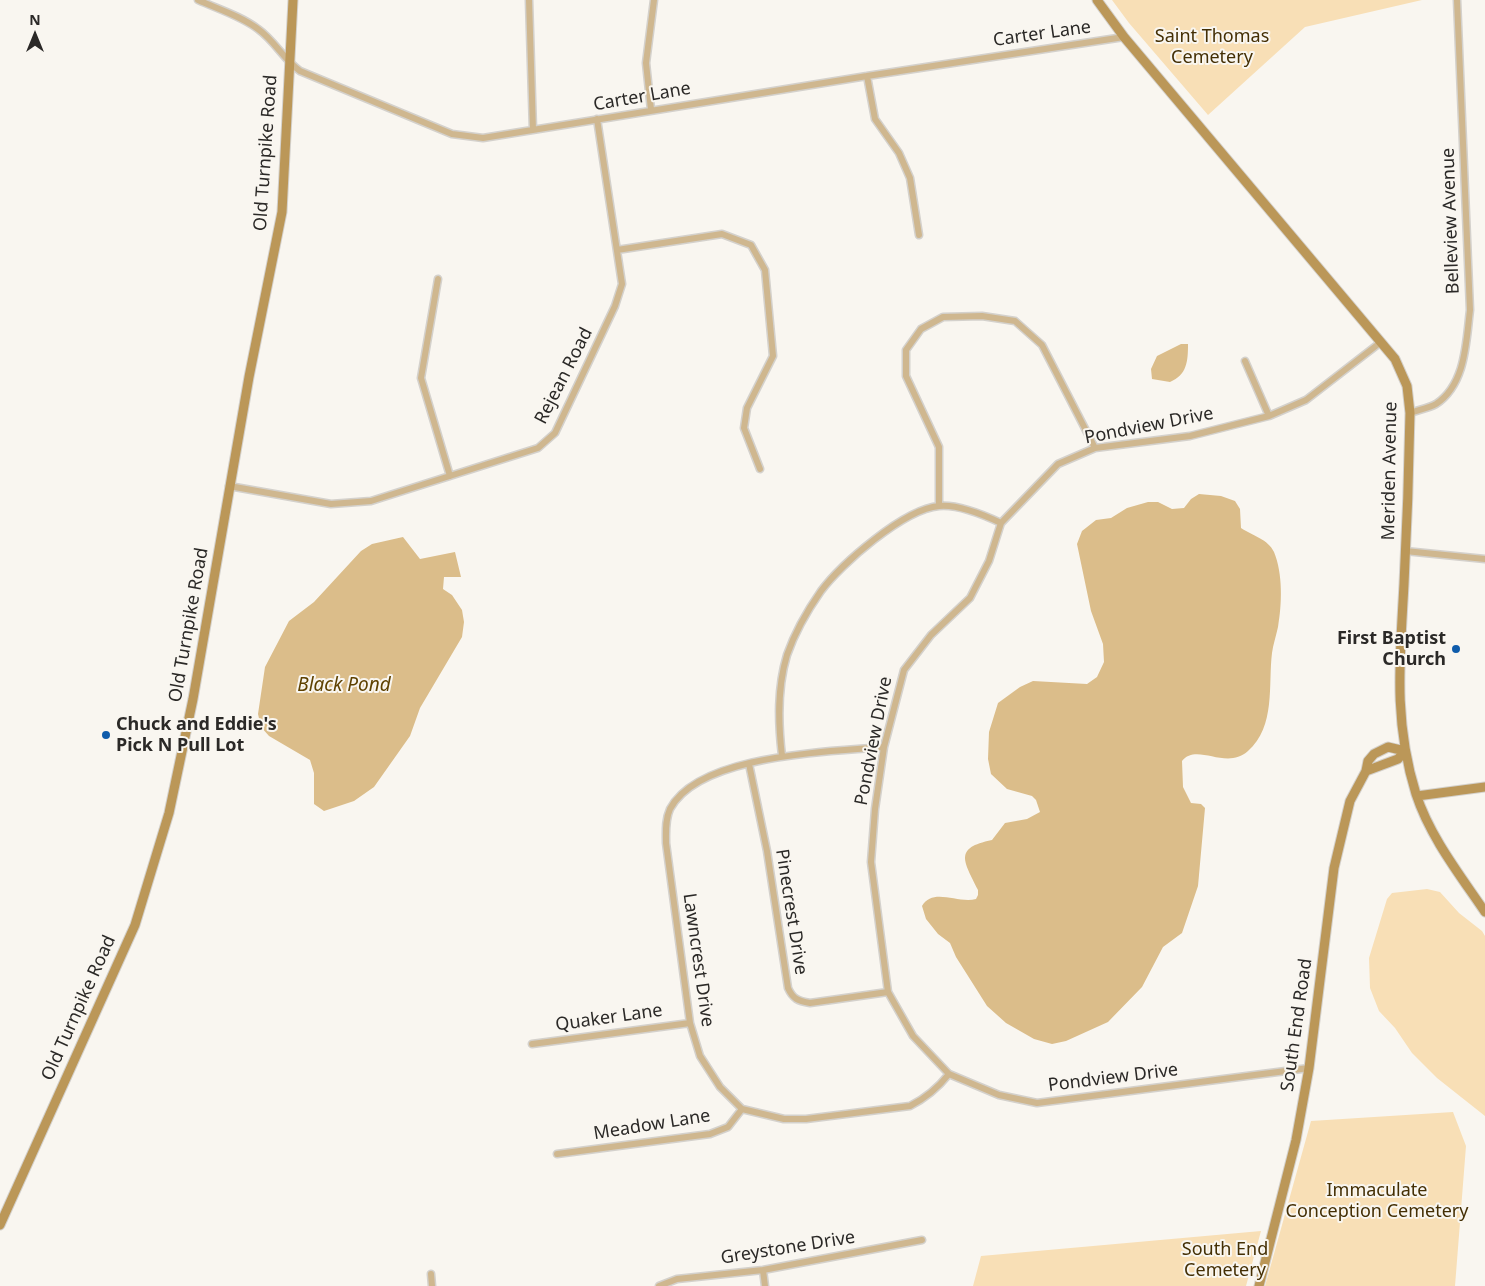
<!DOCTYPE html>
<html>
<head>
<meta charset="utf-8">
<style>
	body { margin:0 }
	#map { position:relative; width:1485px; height:1286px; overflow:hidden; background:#f9f6f0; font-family:"Noto Sans",sans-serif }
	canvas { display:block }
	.north { position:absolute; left:10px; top:10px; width:50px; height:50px; -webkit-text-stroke:4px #f9f6f0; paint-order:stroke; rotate:0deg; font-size:14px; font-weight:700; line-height:20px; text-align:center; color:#2b2927 }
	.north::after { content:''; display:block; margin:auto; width:18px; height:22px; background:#2b2927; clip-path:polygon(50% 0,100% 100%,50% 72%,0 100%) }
</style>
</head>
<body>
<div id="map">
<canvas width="1485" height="1286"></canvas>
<div class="north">N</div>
</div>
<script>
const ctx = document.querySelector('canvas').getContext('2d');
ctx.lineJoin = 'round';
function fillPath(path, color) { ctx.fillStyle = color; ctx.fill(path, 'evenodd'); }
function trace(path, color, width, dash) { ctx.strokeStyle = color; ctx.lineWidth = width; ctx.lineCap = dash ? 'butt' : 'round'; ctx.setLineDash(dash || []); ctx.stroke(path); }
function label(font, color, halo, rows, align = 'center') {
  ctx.font = font + ' "Noto Sans",sans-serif'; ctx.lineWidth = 4; ctx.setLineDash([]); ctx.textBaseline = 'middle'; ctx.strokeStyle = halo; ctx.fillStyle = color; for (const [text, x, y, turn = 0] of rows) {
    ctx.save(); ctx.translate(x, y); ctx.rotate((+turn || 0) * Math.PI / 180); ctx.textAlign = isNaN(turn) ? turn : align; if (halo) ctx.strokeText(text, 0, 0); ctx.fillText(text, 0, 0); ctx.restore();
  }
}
fillPath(new Path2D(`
	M1112 0H1422L1305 27 1208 115 1129 23Z
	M1427 889 1440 892 1459 913 1482 931 1485 936V1116L1437 1078 1412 1053 1395 1028 1379 1011 1370 988 1369 958 1387 899 1392 893Z
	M1453 1112 1466 1146 1455 1286H1265L1311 1121Z
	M1261 1231 1246 1286H973L981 1256Z`), '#f8dfb6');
fillPath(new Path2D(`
	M1181 344H1188C1188 361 1187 375 1170 382L1152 379 1151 369 1157 356Z
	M1199 494 1221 496 1235 501 1240 509 1241 528C1253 536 1268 539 1274 552 1283 574 1282 604 1278 627 1276 636 1273 645 1272 653 1268 685 1276 726 1248 751 1226 771 1197 742 1182 761L1183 787 1191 803 1201 804 1205 808 1198 886 1182 933 1163 947 1142 987 1108 1022 1066 1041 1052 1044 1034 1039 1006 1023 987 1006 956 957 950 943 938 934 926 919 922 906C933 887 958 904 976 899L978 895V890C964 861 953 848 992 840L1005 823 1027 819 1040 812 1036 800 1032 796 1007 789 991 774 988 759 989 732 998 703 1020 687 1033 681 1087 684 1097 677 1104 662 1103 644 1091 611 1077 544 1082 531 1096 520 1111 518 1127 508 1148 502H1158L1172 509 1184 508 1191 499Z
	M403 537 420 559 455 552 461 577H444L443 589 452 595 462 610 464 622 462 637 420 708 410 736 374 787 354 801 324 811 314 804V773L310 760 269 736 261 727 258 714 265 667 289 621 314 602 361 551 372 544Z`), '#dbbd8a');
const street = new Path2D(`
	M198 0C218 9 241 16 258 29 275 41 284 60 300 71L452 134 483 138 867 76 1124 37
	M529 0 533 130
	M867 76 875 119 899 153 910 178 919 235
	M651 110 646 63 654 0
	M617 250 722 234 751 245 765 270 773 356 747 408 744 428 760 469
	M438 279 421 378 450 476
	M1245 361 1269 416
	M1410 413C1418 410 1429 408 1436 404 1466 384 1466 342 1470 310L1457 0
	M229 486 331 504 371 501 538 448 555 433 615 306 622 284 597 119
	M939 506V447L906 376V350L921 329 943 317 982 316 1015 321 1042 345 1095 448
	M1405 551 1485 559
	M884 747C830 752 699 754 670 809 665 820 666 832 666 843L690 1023 700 1056 720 1087 742 1109 784 1119H806L910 1106C926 1098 937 1089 949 1074
	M782 756C778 722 777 688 787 655 795 632 807 611 821 591 841 564 904 509 939 506 958 504 984 515 1001 523
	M749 764 767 851 788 988C793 999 798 1001 810 1003L888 992
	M532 1044 690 1023
	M1309 1068 1037 1103 999 1095 949 1074 913 1036 888 992 871 862 875 809 884 747 904 670 931 635 970 598 989 561 1001 523 1058 464 1095 448 1190 436 1269 416 1306 400 1381 342
	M557 1154 710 1134 728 1127 742 1109
	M763 1270 765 1286
	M431 1274 432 1286
	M659 1286 677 1279 763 1270 922 1240`);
const secondary = new Path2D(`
	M1097 0 1124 37 1395 359 1407 386 1410 413C1409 470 1407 527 1404 584 1400 659 1393 720 1416 794 1430 837 1460 875 1485 912
	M1417 796 1485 787
	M0 1225 135 925 169 813 193 699 249 377 282 212 293 0
	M1259 1286 1296 1140 1309 1068 1334 868 1350 801 1366 771 1368 761 1374 754 1388 747 1405 751 1398 759 1366 771`);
trace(street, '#d4d1cc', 9);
trace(secondary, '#d4d1cc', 11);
trace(street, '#cfb78f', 6);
trace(secondary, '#bb9758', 9);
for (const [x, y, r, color] of [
	[1456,649,5,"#0f5cab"],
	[106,735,5,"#0f5cab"]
]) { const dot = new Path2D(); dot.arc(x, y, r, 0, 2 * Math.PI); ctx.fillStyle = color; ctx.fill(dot); trace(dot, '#f9f6f0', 2); }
label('18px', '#2b2927', '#f9f6f0', [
	["Carter Lane",1042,34,-8],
	["Carter Lane",642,97,-10],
	["Old Turnpike Road",266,153,-86],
	["Belleview Avenue",1451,221,-92],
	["Rejean Road",564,376,-63],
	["Pondview Drive",1149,426,-11],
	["Meriden Avenue",1390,471,-89],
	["Old Turnpike Road",189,625,-80],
	["Pondview Drive",874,741,-79],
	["Pinecrest Drive",791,912,81],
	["Lawncrest Drive",698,960,82],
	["Old Turnpike Road",79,1008,-66],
	["Quaker Lane",609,1018,-8],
	["South End Road",1297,1025,-82],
	["Pondview Drive",1113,1078,-7],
	["Meadow Lane",652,1125,-9],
	["Greystone Drive",788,1248,-9]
]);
label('18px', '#442f04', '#f9f6f0', [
	["Saint Thomas",1212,37],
	["Cemetery",1212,58],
	["Immaculate",1377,1191],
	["Conception Cemetery",1377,1212],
	["South End",1225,1250],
	["Cemetery",1225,1271]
]);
label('bold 18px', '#2b2927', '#f9f6f0', [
	["First Baptist",1446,639],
	["Church",1446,660],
	["Chuck and Eddie's",116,725,"left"],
	["Pick N Pull Lot",116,746,"left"]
], 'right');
label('italic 19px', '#5e4100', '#f9f6f0', [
	["Black Pond",344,686]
]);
</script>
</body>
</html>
